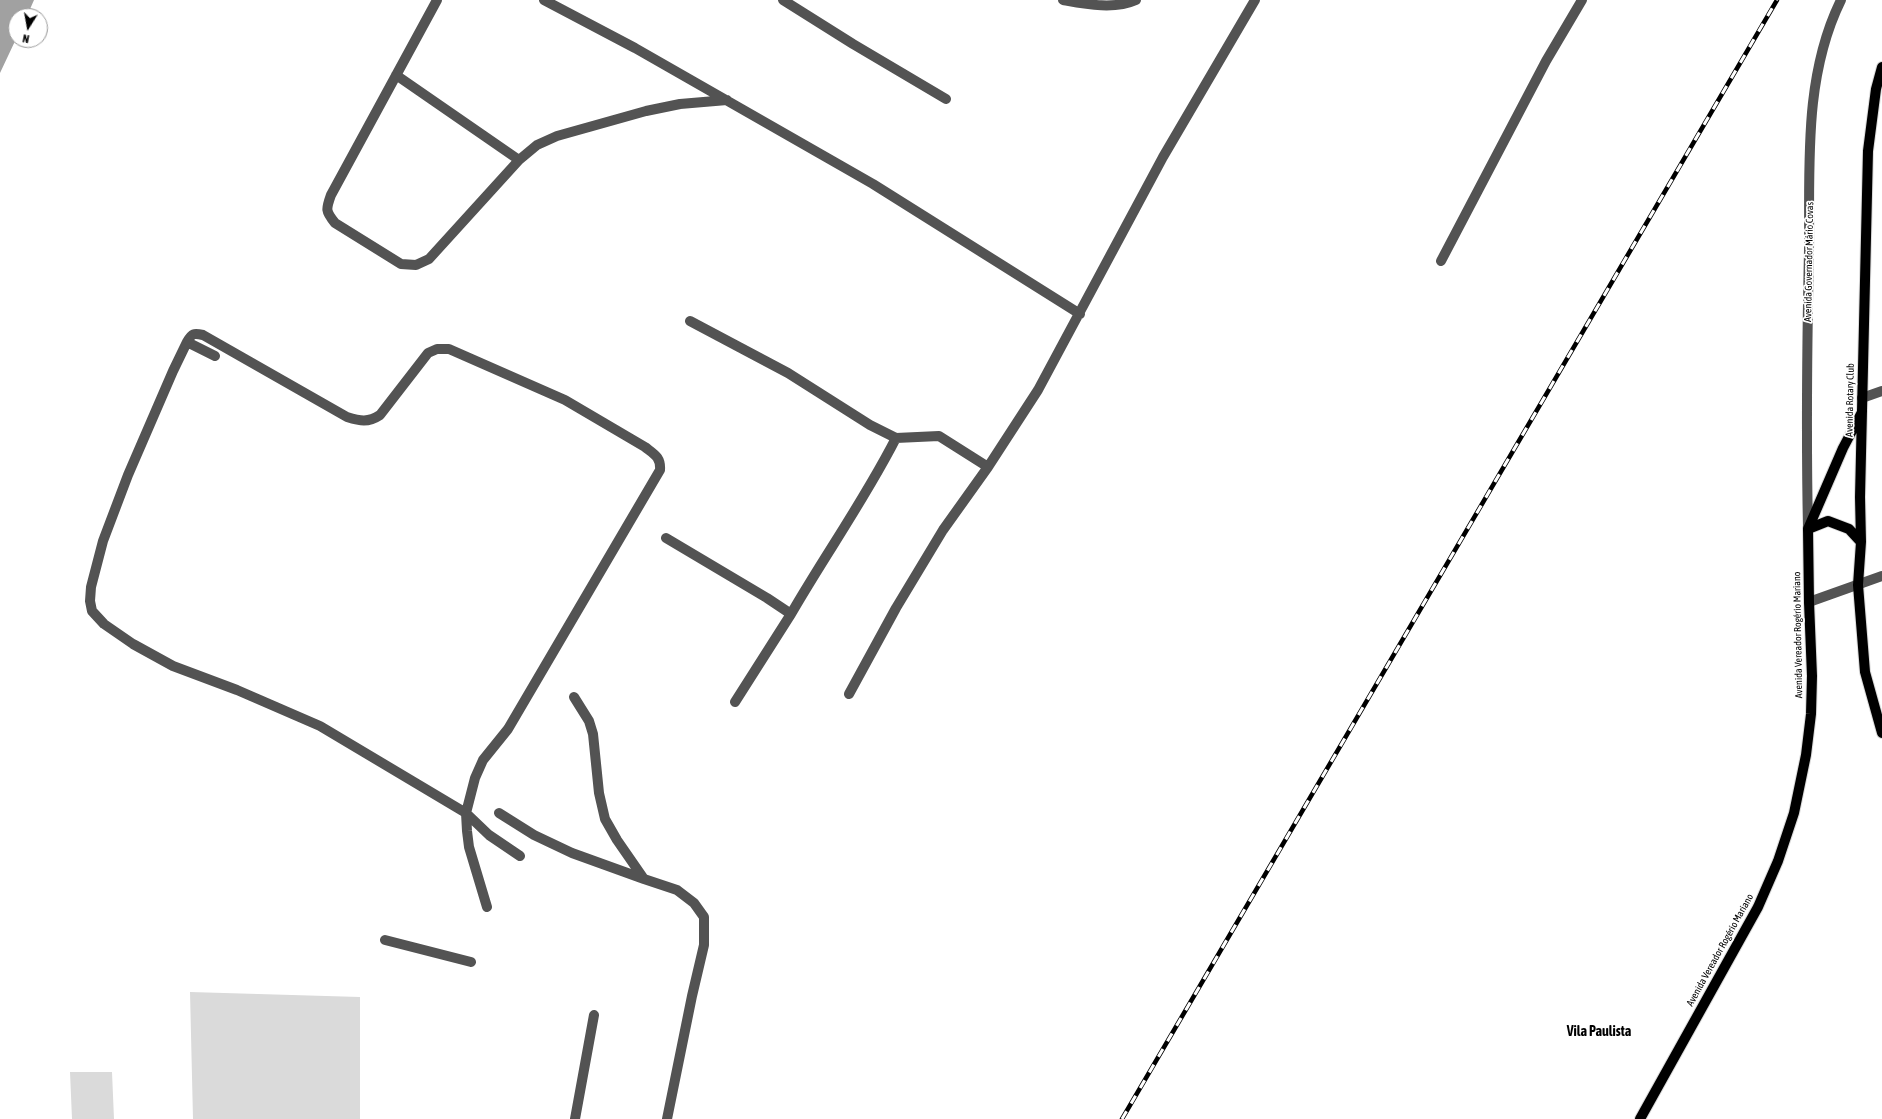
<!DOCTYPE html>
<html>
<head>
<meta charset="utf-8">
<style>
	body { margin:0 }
	#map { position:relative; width:1882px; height:1119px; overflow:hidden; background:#fff; font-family:"Asap Condensed",sans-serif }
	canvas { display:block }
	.north { position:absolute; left:8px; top:8px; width:40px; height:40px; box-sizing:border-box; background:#fff; border:1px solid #999; border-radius:50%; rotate:191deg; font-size:11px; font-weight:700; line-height:16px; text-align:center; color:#000 }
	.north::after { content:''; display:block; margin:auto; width:14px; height:18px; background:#000; clip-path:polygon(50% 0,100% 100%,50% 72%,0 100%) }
</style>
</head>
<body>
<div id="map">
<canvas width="1882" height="1119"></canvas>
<div class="north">N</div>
</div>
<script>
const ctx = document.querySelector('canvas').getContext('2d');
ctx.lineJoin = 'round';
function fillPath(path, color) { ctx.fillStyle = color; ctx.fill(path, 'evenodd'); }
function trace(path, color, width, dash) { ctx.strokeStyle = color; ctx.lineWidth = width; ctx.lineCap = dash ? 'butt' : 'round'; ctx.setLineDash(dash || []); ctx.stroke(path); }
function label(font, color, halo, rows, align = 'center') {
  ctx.font = font + ' "Asap Condensed",sans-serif'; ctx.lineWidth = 3.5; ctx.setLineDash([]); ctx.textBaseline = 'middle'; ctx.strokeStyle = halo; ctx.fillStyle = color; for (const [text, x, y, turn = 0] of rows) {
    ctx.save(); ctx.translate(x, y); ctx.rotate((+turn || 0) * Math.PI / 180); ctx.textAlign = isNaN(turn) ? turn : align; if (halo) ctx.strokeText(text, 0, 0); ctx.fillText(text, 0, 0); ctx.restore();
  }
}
fillPath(new Path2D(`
	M190 992 360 997V1119H193Z
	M70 1072H112L114 1119H72Z`), '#dadada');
fillPath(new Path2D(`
	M0 0H34L27 16H16V39L0 73Z`), '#a1a1a1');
const major = new Path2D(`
	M1882 67 1876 89 1868 151 1860 497 1861 542 1858 585 1865 672 1882 733
	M1808 529 1828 521 1849 529 1861 542
	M1640 1119 1758 907 1778 861 1794 813 1806 755 1811 714 1812 676 1809 602 1808 529 1843 448 1862 412`);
trace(major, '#dbdbdb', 12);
trace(new Path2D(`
	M437 0 331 195C326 209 325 211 335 223L401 264 416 265 429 259 519 160 537 145 557 136 646 111 680 104 727 100
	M544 0 635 48 873 184 1080 314
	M783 0 853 44 946 99
	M1063 0C1085 4 1114 10 1136 0
	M396 75 519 160
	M1441 261 1546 61 1582 0
	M690 321 788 373 870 425 896 438 939 436 988 467 943 530 896 608 849 694
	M187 342C192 333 194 333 203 335L347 417C360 421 368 423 380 415L428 353 437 349H449L565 400 645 447C654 454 661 457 660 470L508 729 483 760 475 778 466 813 467 831 469 847 487 907
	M215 356 187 342 173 371 128 475 103 541 91 587 90 601 92 611 104 624 133 644 173 666 237 690 320 726 466 813 489 835 520 856
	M1862 398 1882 391
	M988 467 1038 390 1163 157 1255 0
	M1808 529C1806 436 1807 343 1809 250 1810 167 1803 77 1841 0
	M666 538 767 598 791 614C825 555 865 499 896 438
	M1809 602 1882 576
	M574 697 589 721 593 734 599 793 605 819 617 840 644 879 677 890 694 903 704 917V945L692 996 667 1119
	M735 702 791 614
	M499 813 534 835 572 853 644 879
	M385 940 471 962
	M575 1119 594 1015`), '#535353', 10);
trace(major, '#000', 10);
const rail = new Path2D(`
	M1122 1119 1777 0`);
trace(rail, '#000', 4.5);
trace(rail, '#fff', 3, [9]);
label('10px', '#000', '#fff', [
	["Avenida Governador Mário Covas",1809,262,-89],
	["Avenida Rotary Club",1850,400,-89],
	["Avenida Vereador Rogério Mariano",1798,635,-91],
	["Avenida Vereador Rogério Mariano",1720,950,-61]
]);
label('bold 14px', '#000', '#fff', [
	["Vila Paulista",1599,1032]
]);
</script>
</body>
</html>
